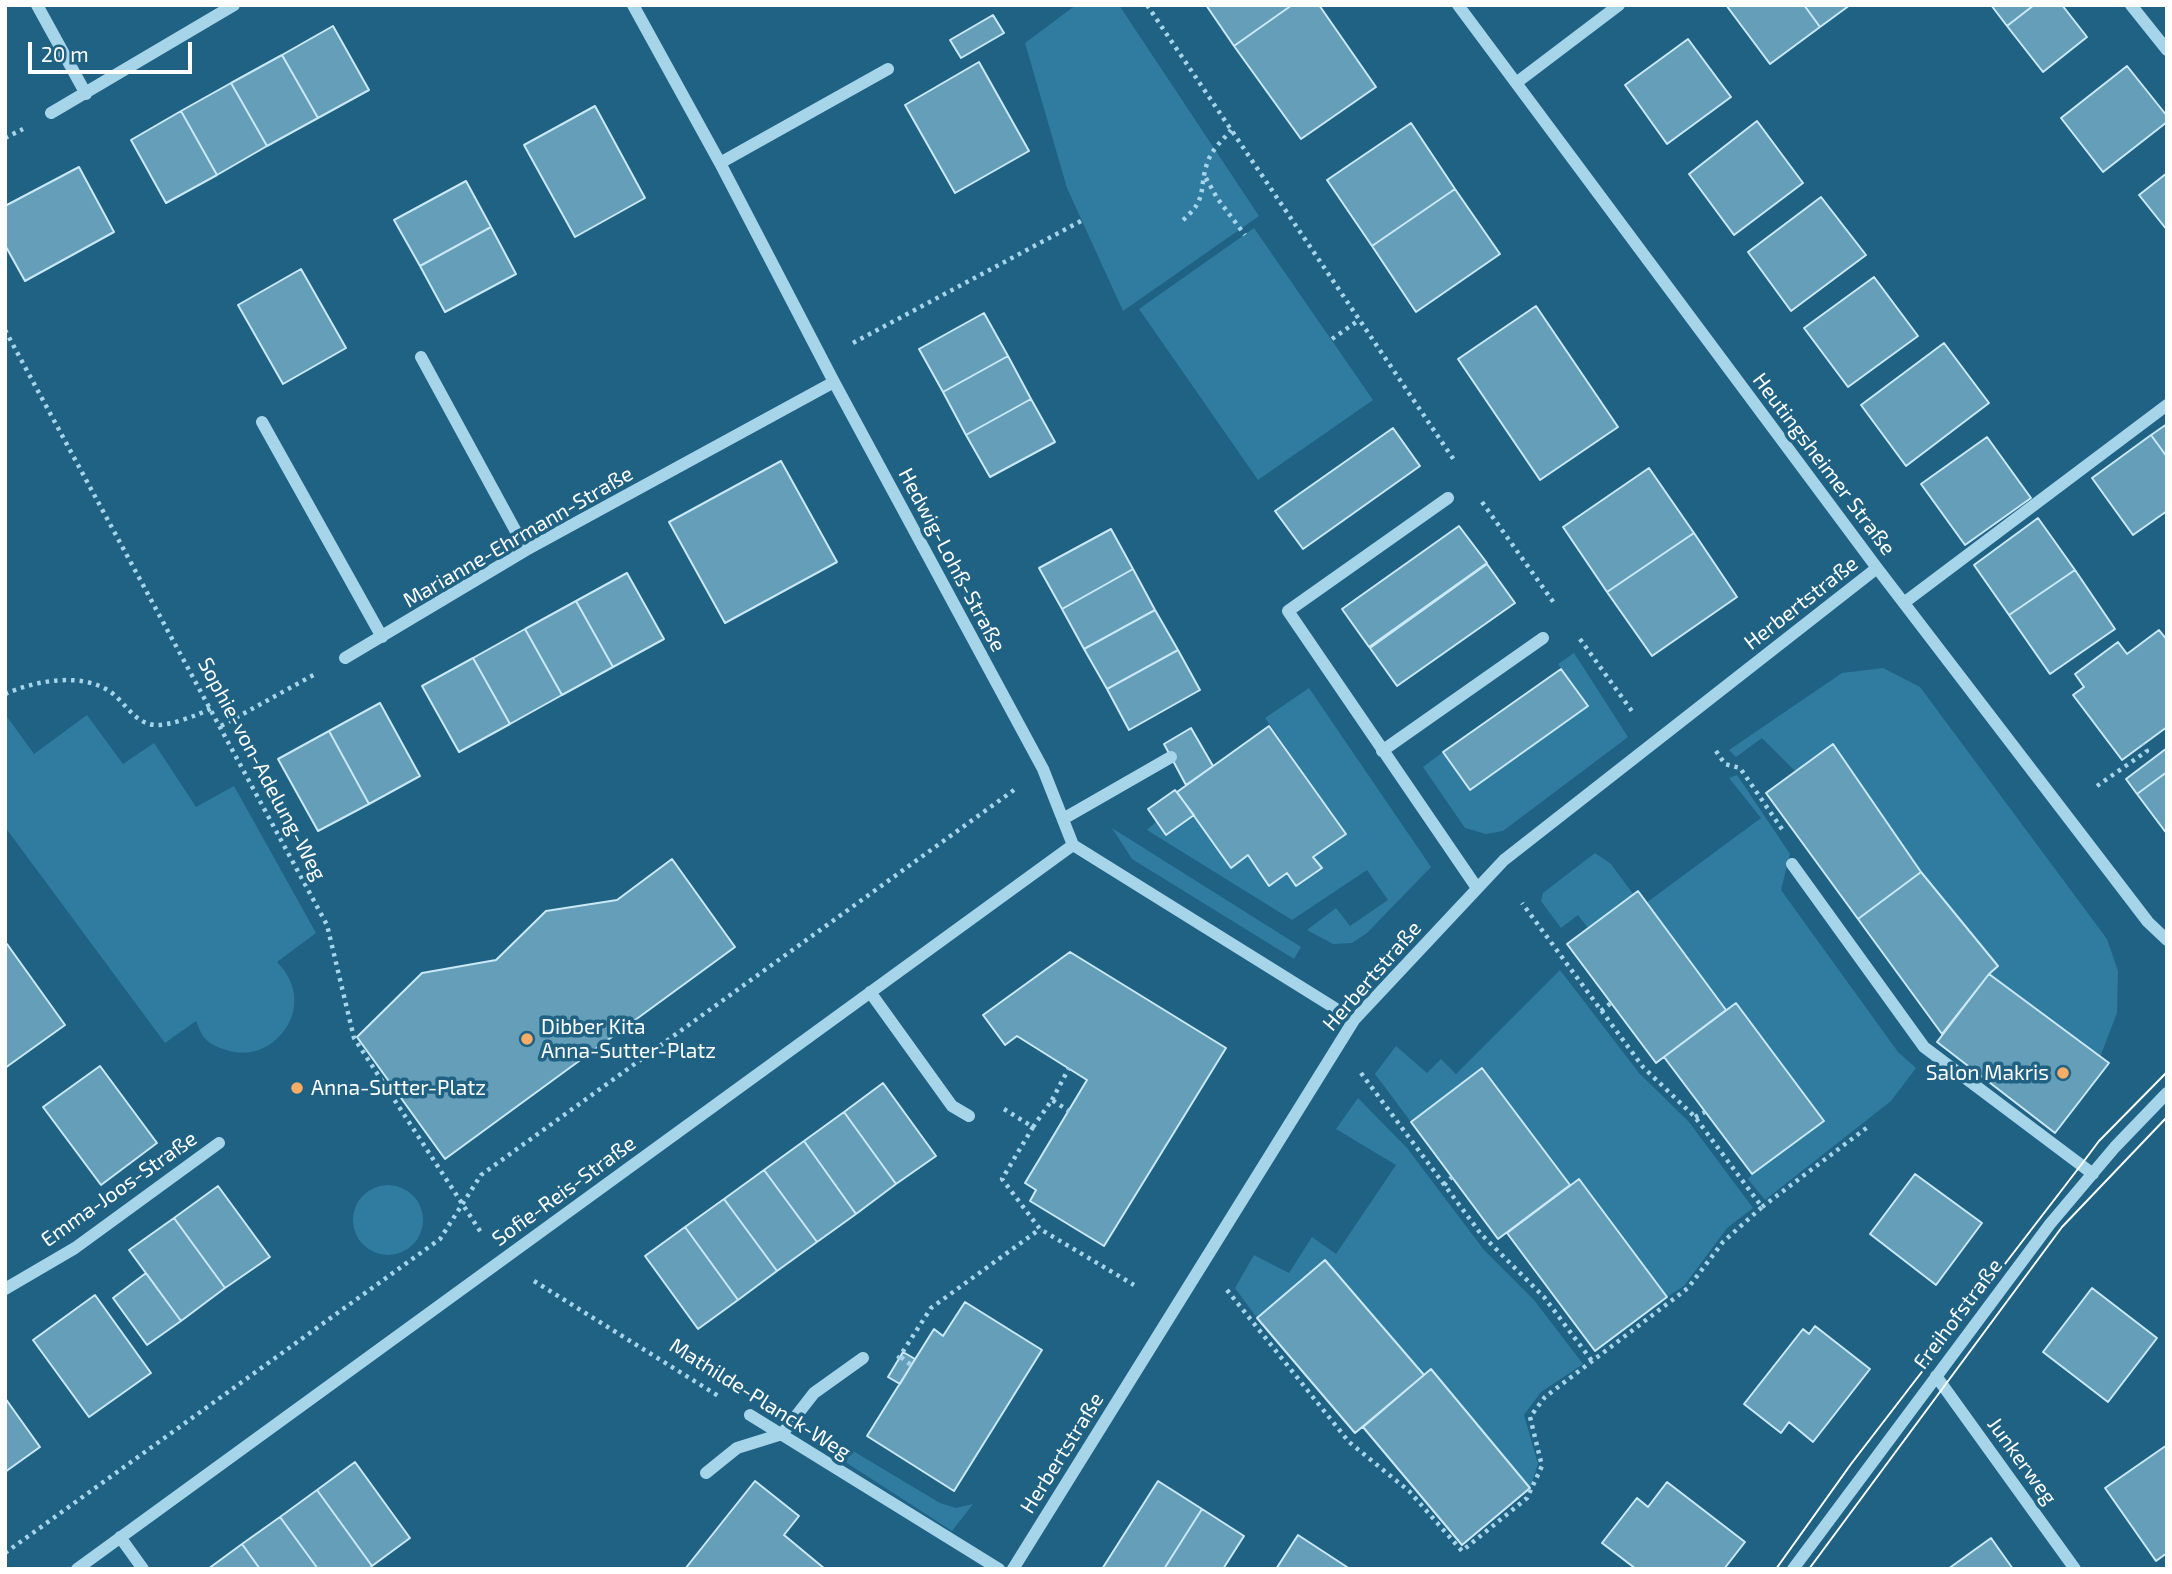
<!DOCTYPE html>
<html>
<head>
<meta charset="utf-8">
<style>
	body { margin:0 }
	#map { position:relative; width:2172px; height:1574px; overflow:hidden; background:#1f6284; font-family:"Exo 2",sans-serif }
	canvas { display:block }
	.frame { position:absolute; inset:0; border:7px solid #fff; pointer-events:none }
	.scale { position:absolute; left:28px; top:42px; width:164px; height:32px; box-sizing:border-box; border:4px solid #fff; border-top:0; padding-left:9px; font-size:21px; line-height:24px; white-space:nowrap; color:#fff; -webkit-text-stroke:5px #1f6284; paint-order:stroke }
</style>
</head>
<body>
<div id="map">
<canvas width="2172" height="1574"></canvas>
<div class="frame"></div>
<div class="scale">20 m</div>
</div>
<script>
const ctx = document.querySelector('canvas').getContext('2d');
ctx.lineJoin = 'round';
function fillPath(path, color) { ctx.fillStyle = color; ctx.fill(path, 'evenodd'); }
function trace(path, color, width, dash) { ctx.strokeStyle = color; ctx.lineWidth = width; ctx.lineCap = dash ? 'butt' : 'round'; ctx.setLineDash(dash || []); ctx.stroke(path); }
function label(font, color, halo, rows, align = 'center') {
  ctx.font = font + ' "Exo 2",sans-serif'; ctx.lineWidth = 7; ctx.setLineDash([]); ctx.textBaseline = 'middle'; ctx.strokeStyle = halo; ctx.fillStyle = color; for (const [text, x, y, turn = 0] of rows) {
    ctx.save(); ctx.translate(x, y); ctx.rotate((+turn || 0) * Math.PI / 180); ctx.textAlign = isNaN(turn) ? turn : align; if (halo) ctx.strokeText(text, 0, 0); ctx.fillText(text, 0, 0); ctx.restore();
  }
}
fillPath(new Path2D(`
	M1076 5H1119L1259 216 1123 311 1067 188 1025 43Z
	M1254 228 1373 400 1258 480 1139 309Z
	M1574 653 1628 737 1503 831 1486 834 1465 828 1423 767 1443 752 1470 790 1588 707 1558 664Z
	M1883 668 1920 687 2107 939 2118 971 2117 1013 2100 1057 1989 974 1998 966 1921 872 1833 744 1795 771 1762 738 1736 757 1729 750 1842 673Z
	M1309 688 1431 867 1367 933 1352 943 1333 944 1307 930 1336 908 1350 926 1388 900 1367 870 1292 920 1147 830 1157 821 1194 815 1230 867 1248 855 1269 886 1287 873 1296 885 1321 868 1313 857 1346 833 1265 718Z
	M5 714 34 754 87 715 123 764 154 743 196 807 234 786 316 933 277 962C280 966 285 970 287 975 312 1016 269 1065 226 1050 217 1047 209 1044 203 1036 200 1032 198 1025 196 1021L165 1043 5 827Z
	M1737 775 1790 854 1781 890 1898 1052 1916 1068 1891 1101 1765 1200 1748 1179 1752 1174 1823 1121 1736 1003 1726 1010 1646 903 1761 818 1729 778Z
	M1112 828 1301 947 1294 959 1132 859Z
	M1595 853 1611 864 1633 894 1588 928 1578 915 1561 928 1541 901 1543 893Z
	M1560 970 1639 1073 1689 1122 1753 1208 1727 1228 1684 1286 1667 1297 1579 1179 1570 1185 1482 1068 1411 1122 1375 1074 1396 1046 1427 1073 1441 1059 1456 1074Z
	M1358 1098 1407 1148 1484 1250 1534 1300 1583 1364 1541 1392 1524 1415 1538 1464 1530 1488 1431 1370 1424 1375 1326 1261 1257 1318 1235 1288 1254 1255 1289 1273 1312 1237 1336 1254 1396 1165 1336 1129Z
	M353 1220a35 35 0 1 1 70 0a35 35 0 1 1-70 0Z
	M833 1439 940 1503 956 1508 973 1504 952 1531 833 1454Z`), '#2f7ca0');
const building = new Path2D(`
	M1206 5H1292L1234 46Z
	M1292 5H1319L1376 87 1301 139 1234 46Z
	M1726 5H1804L1820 27 1770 64Z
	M1804 5H1850L1820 27Z
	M1991 5H2034L2007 26Z
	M2034 5H2062L2087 37 2043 72 2007 26Z
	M993 15 1004 33 961 58 950 40Z
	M333 26 369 90 318 118 282 55Z
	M1688 39 1731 97 1667 144 1625 85Z
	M282 55 318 118 267 146 231 83Z
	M979 62 1029 151 955 193 905 105Z
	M2127 66 2167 116V122L2103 172 2061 118Z
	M231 83 267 146 217 175 181 111Z
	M595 106 645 198 575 237 524 145Z
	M181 111 217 175 166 203 131 140Z
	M1757 121 1803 183 1734 235 1689 174Z
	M1411 123 1455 189 1372 246 1327 180Z
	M79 167 114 232 25 281 5 245V206Z
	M2167 173V230L2139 195Z
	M466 181 491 227 420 266 394 220Z
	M1455 189 1500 254 1416 312 1372 246Z
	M1821 197 1866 255 1791 311 1748 252Z
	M491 227 516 274 445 312 420 266Z
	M301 269 346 348 283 384 238 305Z
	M1874 277 1918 336 1848 387 1804 328Z
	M1536 306 1618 427 1540 480 1458 359Z
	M984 313 1008 356 943 392 919 349Z
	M1944 343 1989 403 1906 466 1861 405Z
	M1008 356 1031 399 966 435 943 392Z
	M1031 399 1055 442 990 477 966 435Z
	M2167 424V457L2151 435Z
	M1393 428 1420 466 1303 549 1275 511Z
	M2151 435 2167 457V511L2133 535 2092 478Z
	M1987 437 2031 498 1965 545 1921 484Z
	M781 461 837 562 725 623 669 522Z
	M1649 468 1694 533 1607 592 1563 527Z
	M2038 518 2075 570 2009 615 1974 565Z
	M1459 526 1487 563 1369 647 1342 609Z
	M1111 529 1133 569 1062 609 1039 568Z
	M1694 533 1737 597 1652 656 1607 592Z
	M1487 564 1515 603 1397 686 1370 648Z
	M1133 569 1155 610 1084 649 1062 609Z
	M2075 570 2115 629 2050 674 2009 615Z
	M627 573 664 639 613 667 576 601Z
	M576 601 613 667 562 695 525 629Z
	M1155 610 1178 650 1107 689 1084 649Z
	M525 629 562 695 510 724 473 658Z
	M2159 630 2167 640V727L2122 760 2073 695 2084 687 2075 674 2118 642 2127 654Z
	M1178 650 1200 690 1129 730 1107 689Z
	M473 658 510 724 459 752 422 686Z
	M1561 669 1588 706 1470 790 1443 752Z
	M380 703 420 776 369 804 329 731Z
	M1269 726 1346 834 1313 857 1322 868 1296 886 1287 873 1269 886 1248 855 1231 868 1177 792Z
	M1191 728 1213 766 1186 785 1164 744Z
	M329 731 369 804 318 831 278 759Z
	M1833 744 1921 872 1858 919 1766 793Z
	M2167 748V772L2137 794 2126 779Z
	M2167 772V834L2137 794Z
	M1175 790 1194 815 1166 835 1148 809Z
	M672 859 735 947 445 1159 357 1037 422 973 496 960 546 911 617 900Z
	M1921 872 1998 966 1989 974 1942 1034 1858 919Z
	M1638 891 1726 1010 1656 1063 1567 944Z
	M7 944 65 1025 5 1068V945Z
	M1070 952 1226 1048 1104 1246 1030 1201 1036 1190 1025 1183 1087 1080 1017 1036 1005 1045 983 1015Z
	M1989 974 2109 1063 2055 1133 1937 1042Z
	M1736 1003 1824 1121 1752 1174 1664 1057Z
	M100 1066 157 1143 101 1185 43 1107Z
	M1482 1068 1570 1185 1498 1239 1411 1122Z
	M883 1083 936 1156 896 1184 844 1112Z
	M844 1112 896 1184 856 1214 804 1141Z
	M804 1141 856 1214 817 1242 764 1170Z
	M764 1170 817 1242 777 1271 724 1199Z
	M1915 1174 1982 1223 1936 1285 1870 1234Z
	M1579 1179 1667 1297 1595 1351 1507 1233Z
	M218 1186 270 1257 225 1288 174 1218Z
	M724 1199 777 1271 738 1300 685 1227Z
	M174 1218 225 1288 181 1321 129 1250Z
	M685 1227 738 1300 698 1329 645 1256Z
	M1325 1260 1424 1375 1355 1433 1257 1318Z
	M146 1273 181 1321 147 1345 113 1298Z
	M2092 1288 2157 1338 2108 1402 2043 1352Z
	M95 1295 151 1373 89 1417 33 1340Z
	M965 1302 1042 1350 954 1491 867 1436 934 1329 943 1336Z
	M1815 1326 1870 1369 1813 1442 1789 1422 1781 1433 1744 1404 1803 1329 1809 1334Z
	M903 1352 915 1359 900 1384 888 1377Z
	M1431 1369 1530 1488 1462 1545 1363 1427Z
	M5 1398 40 1447 5 1472Z
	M2167 1445V1553L2156 1561 2105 1488Z
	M355 1462 410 1538 372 1566 317 1490Z
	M755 1481 799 1516 784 1535 825 1569H685Z
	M1158 1481 1202 1509 1164 1569H1102Z
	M1667 1482 1745 1542 1724 1569H1636L1602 1543 1637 1498 1648 1507Z
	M317 1490 372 1566 369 1569H318L280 1517Z
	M1202 1509 1244 1536 1223 1569H1164Z
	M280 1517 318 1569H260L242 1544Z
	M1298 1535 1350 1569H1276Z
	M1991 1538 2013 1569H1948Z
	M242 1544 260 1569H208Z`);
fillPath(building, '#649eb9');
trace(building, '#cae9f7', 2);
trace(new Path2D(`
	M1147 5 1456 463
	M5 138 23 129
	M1206 178 1217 198 1245 235
	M1183 220C1209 198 1198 187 1208 161 1212 149 1223 140 1231 130
	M5 330 327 925 354 1038 482 1234
	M1332 339 1359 320
	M853 343 1081 221
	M1482 502 1554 603
	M1580 639 1634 714
	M5 694C34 681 80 672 109 691 125 701 133 723 155 725 170 726 198 715 212 708
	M221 726 317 673
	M1716 751 1725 764 1740 768 1784 832
	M2097 786 2147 751 2143 744
	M1601 1011 1611 1003
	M1361 1073 1481 1234 1544 1297 1592 1361
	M1052 1100 1069 1068
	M1004 1109 1033 1127 1052 1100 1069 1111
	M1695 1117 1705 1112
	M1033 1127 1002 1179 1040 1229 1134 1285
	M1444 1185 1452 1177
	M1762 1207 1869 1126
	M534 1281 720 1397
	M1227 1290 1349 1442 1409 1491 1462 1551 1527 1498 1542 1466 1530 1417 1545 1397 1688 1288 1723 1242 1762 1207 1695 1117 1643 1067 1522 903
	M901 1357 911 1365
	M898 1359 931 1308 1040 1229
	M5 1553 440 1239 481 1175 1014 790`), '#a6d4e9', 4.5, [3.5, 5]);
trace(new Path2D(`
	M37 5 86 94
	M633 5 720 163 834 382 1043 769 1073 845 1354 1020
	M1458 5 1877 568 2148 922 2167 940
	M2131 5 2167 50
	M1516 83 1619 5
	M51 113 234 5
	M720 163 888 69
	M421 357 526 550
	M262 422 382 637
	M1448 498 1288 611 1477 888
	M1905 602 2167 405
	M345 658 526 550 834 382
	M1382 751 1543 638
	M1063 819 1171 757
	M1792 864 1924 1047 2093 1174
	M870 992 952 1106 969 1116
	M5 1289 75 1248 219 1143
	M1936 1376 2075 1569
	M750 1415 999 1569
	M706 1473 737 1448 782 1434 814 1393 863 1358
	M120 1537 143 1569
	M77 1569 1073 845
	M1013 1569 1354 1020 1504 860 1877 568
	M1793 1569 2050 1224 2115 1147 2167 1093`), '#a6d4e9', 12);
trace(new Path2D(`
	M1776 1569 1851 1464 2081 1165 2099 1141 2167 1072
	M1809 1569 2062 1227 2167 1117`), '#fff', 2);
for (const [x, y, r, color] of [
	[527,1039,7,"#f8ac66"],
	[2063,1073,7,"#f8ac66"],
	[297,1088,7,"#f8ac66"]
]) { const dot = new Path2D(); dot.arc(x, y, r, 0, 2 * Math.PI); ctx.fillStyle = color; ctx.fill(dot); trace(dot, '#1f6284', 2.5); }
label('21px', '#fff', '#1f6284', [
	["Heutingsheimer Straße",1824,464,53],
	["Marianne-Ehrmann-Straße",518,537,-30],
	["Hedwig-Lohß-Straße",952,560,62],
	["Herbertstraße",1801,603,-38],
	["Sophie-von-Adelung-Weg",262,769,62],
	["Herbertstraße",1372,976,-49],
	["Emma-Joos-Straße",119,1189,-35],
	["Sofie-Reis-Straße",564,1191,-36],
	["Freihofstraße",1958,1314,-53],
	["Mathilde-Planck-Weg",760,1399,32],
	["Herbertstraße",1062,1453,-58],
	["Junkerweg",2022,1461,54]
]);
label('21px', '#fff', '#1f6284', [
	["Dibber Kita",541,1027],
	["Anna-Sutter-Platz",541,1051],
	["Salon Makris",2049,1073,"right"],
	["Anna-Sutter-Platz",311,1088]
], 'left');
</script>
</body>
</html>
